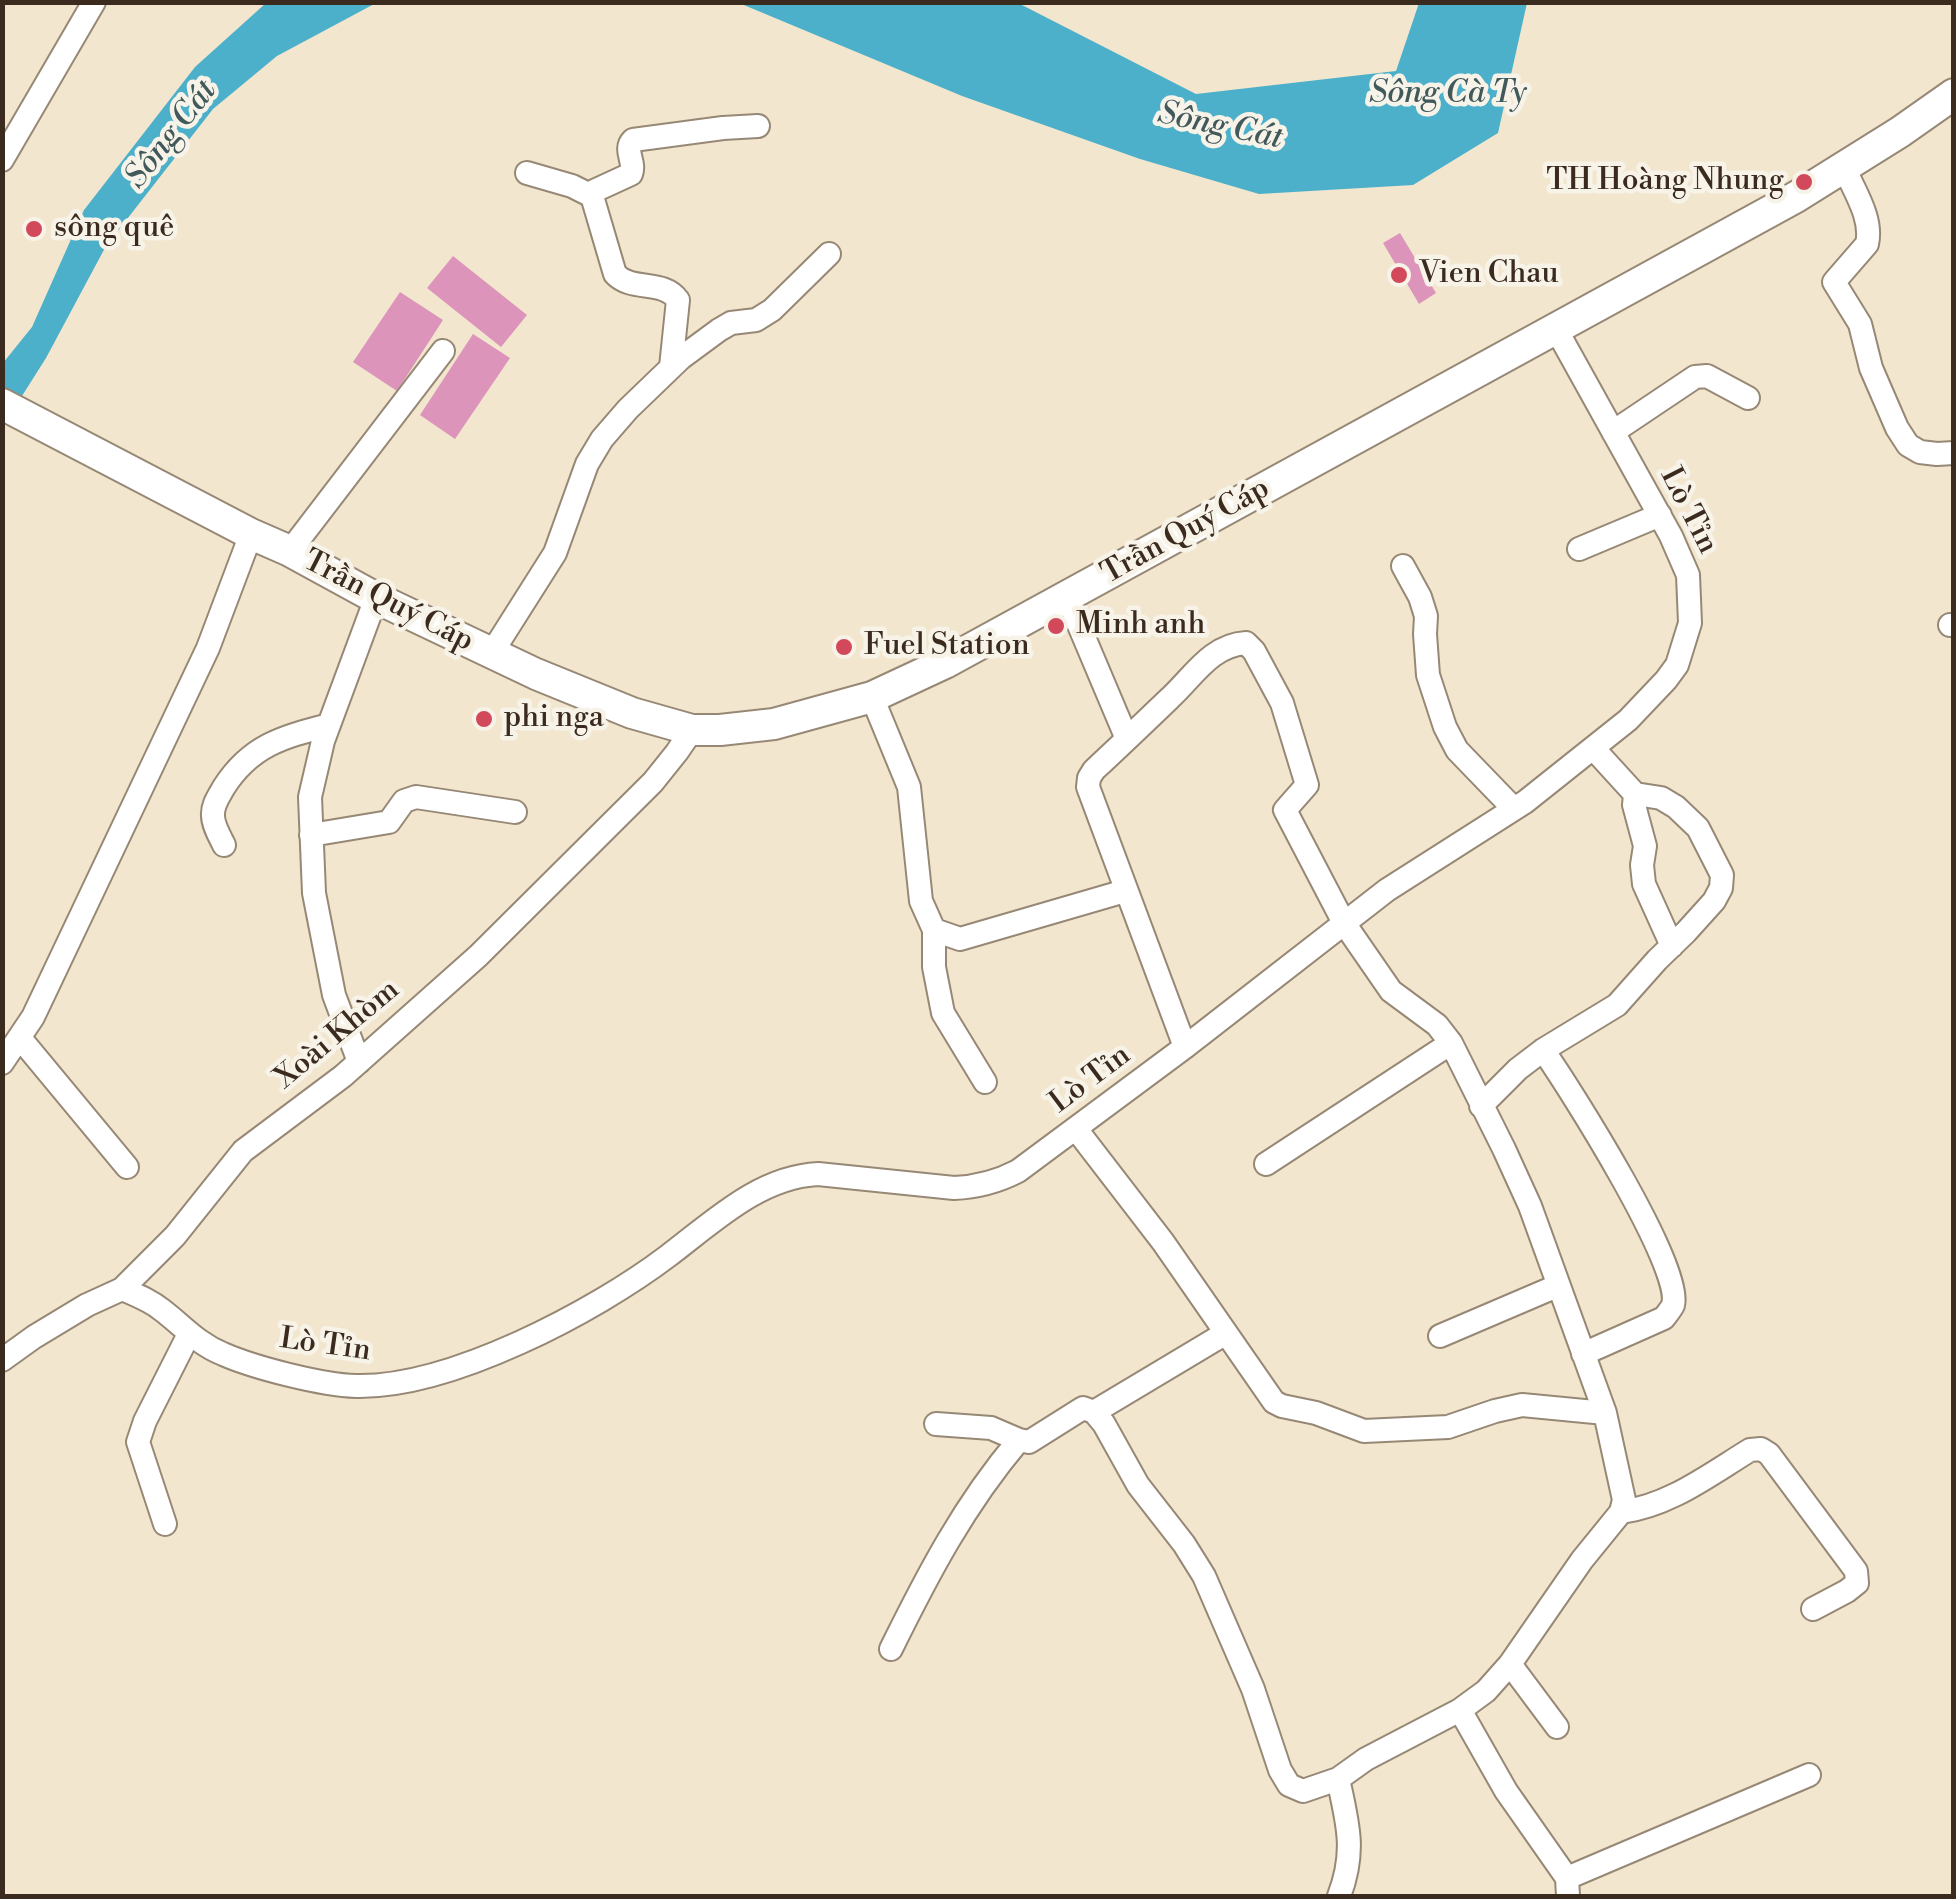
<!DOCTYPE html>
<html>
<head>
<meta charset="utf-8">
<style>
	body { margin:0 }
	#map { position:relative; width:1956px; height:1899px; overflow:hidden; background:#f3e6ce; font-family:"Libre Bodoni",serif }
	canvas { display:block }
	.frame { position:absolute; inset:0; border:5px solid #3b2a1e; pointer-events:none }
</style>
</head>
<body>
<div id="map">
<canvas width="1956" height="1899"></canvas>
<div class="frame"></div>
</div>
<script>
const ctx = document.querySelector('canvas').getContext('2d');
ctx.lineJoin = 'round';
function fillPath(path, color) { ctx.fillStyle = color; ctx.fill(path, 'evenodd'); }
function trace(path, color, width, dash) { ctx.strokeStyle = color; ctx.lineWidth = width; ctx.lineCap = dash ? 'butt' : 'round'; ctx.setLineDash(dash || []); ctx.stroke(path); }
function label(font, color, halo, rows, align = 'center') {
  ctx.font = font + ' "Libre Bodoni",serif'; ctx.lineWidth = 9; ctx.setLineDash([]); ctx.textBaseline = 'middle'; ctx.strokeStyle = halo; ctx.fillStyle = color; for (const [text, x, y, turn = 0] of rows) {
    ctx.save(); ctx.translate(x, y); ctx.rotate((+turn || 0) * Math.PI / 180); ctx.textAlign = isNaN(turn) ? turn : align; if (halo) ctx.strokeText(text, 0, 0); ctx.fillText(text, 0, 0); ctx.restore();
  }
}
fillPath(new Path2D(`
	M266 3H376L277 56 213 109 106 246 46 358 3 426V363L32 327 84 210 195 67Z
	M739 3H1018L1196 94 1396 71 1419 3H1527L1498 133 1413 185 1259 194 1140 159 962 96Z`), '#4cb0cb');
fillPath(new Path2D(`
	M1400 233 1436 293 1419 304 1383 243Z
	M453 256 527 315 501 347 427 288Z
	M400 292 443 320 397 391 353 362Z
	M473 334 510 358 455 439 420 415Z`), '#dc94bb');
const minor = new Path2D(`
	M2 160 94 2
	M1844 167C1854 191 1873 218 1867 244L1834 282 1860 324 1871 368 1897 428 1908 445 1920 452 1937 454 1954 453
	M527 173 572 186 592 196
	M671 367 678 300C663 279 632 292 615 274L592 196 594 191 631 174C636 162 623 150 633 140L723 128 758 126
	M1613 432 1695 377 1707 376 1748 398
	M1579 549 1660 515
	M290 551 443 351
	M1403 566 1420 597 1426 616 1425 634 1428 675 1445 727 1457 750 1514 809
	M1067 597 1127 739
	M1950 625H1954
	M491 654 555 553 587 464 602 439 628 409 681 358 719 330 731 323 756 320 772 310 829 254
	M872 697 909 787 921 901 934 930 960 939 1125 891
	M1635 794 1634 805 1645 846 1642 865 1644 884 1672 946
	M311 835 389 822 404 801 416 797 515 812
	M224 845C220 837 213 825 213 816 212 805 219 796 224 787 251 745 283 737 329 725
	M934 930V967L943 1013 985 1082
	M20 1038 127 1167
	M1543 1050C1569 1087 1684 1268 1673 1305 1672 1308 1666 1315 1664 1318L1583 1354
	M359 1062 334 995 314 893 310 797 323 741 376 598
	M2 1063 33 1017 208 648 251 534
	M1481 1106 1518 1069 1543 1050 1617 1005 1657 960 1686 932 1714 901 1721 888 1722 875 1698 828 1676 807 1661 798 1635 794 1593 748
	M1076 1129 1163 1242 1274 1402 1282 1406 1316 1413 1364 1431 1448 1427 1495 1411 1522 1405 1605 1413
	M1266 1164 1451 1043
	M122 1289C136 1295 150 1300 162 1310 183 1326 198 1344 223 1354 255 1368 322 1385 356 1386 450 1388 594 1312 668 1256 713 1222 759 1177 818 1174L954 1188C978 1187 997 1182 1018 1171L1185 1047 1387 890 1525 802 1628 720 1666 680 1677 665 1690 623 1688 575 1671 536 1556 329
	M1440 1336 1557 1286
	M2 1360 34 1337 87 1305 122 1289 175 1236 243 1151 343 1076 478 956 653 782 677 752 692 730
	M1094 1412 1226 1333
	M936 1424 991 1428 1019 1440 1029 1442 1083 1408 1094 1412 1104 1424 1138 1485 1184 1544 1204 1576 1253 1689 1280 1770 1289 1785 1303 1791 1338 1779 1366 1759 1460 1710 1486 1691 1510 1664 1582 1560 1621 1512 1624 1500 1605 1413 1530 1206 1504 1149 1451 1043 1437 1025 1391 991 1344 923 1285 810 1307 785 1282 703 1254 651 1246 643C1211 645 1193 677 1170 698 1145 722 1120 746 1094 770L1089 778 1088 787 1185 1047
	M1621 1512C1669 1506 1709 1475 1750 1450L1761 1449 1769 1454 1856 1571 1857 1583 1847 1591 1813 1609
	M165 1524 138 1442 145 1421 189 1334
	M891 1649C928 1574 964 1505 1019 1440
	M1510 1664 1557 1727
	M1460 1710 1506 1791 1567 1878 1568 1896
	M1338 1779C1348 1824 1356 1852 1339 1896
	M1567 1878 1809 1775`);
const major = new Path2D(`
	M2 404 251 534 290 551 376 598 536 674 632 713 692 730H720L774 724 872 697 945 663 1796 197 1900 132 1954 94`);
trace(minor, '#978876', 26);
trace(major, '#978876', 34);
trace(minor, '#fff', 22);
trace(major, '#fff', 30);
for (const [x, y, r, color] of [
	[1804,182,10,"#d1495b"],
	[34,229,10,"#d1495b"],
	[1399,275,10,"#d1495b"],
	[1056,626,10,"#d1495b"],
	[844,647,10,"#d1495b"],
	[484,719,10,"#d1495b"]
]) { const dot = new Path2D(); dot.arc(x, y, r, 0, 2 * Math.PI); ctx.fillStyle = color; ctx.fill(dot); trace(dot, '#f7f3e8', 4); }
label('30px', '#3b2a1e', '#f7f3e8', [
	["TH Hoàng Nhung",1784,182,"right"],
	["sông quê",54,229],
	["Vien Chau",1419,275],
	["Minh anh",1076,626],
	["Fuel Station",864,647],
	["phi nga",504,719]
], 'left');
label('30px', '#3b2a1e', '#f7f3e8', [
	["Lò Tỉn",1688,511,63],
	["Trần Quý Cáp",1186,532,-29],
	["Trần Quý Cáp",388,602,27],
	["Xoài Khòm",338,1035,-40],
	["Lò Tỉn",1091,1080,-37],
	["Lò Tỉn",325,1346,8]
]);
label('italic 32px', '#41595b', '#f7f3e8', [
	["Sông Cà Ty",1448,94],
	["Sông Cát",1220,127,12],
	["Sông Cát",172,135,-52]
]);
</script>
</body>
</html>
